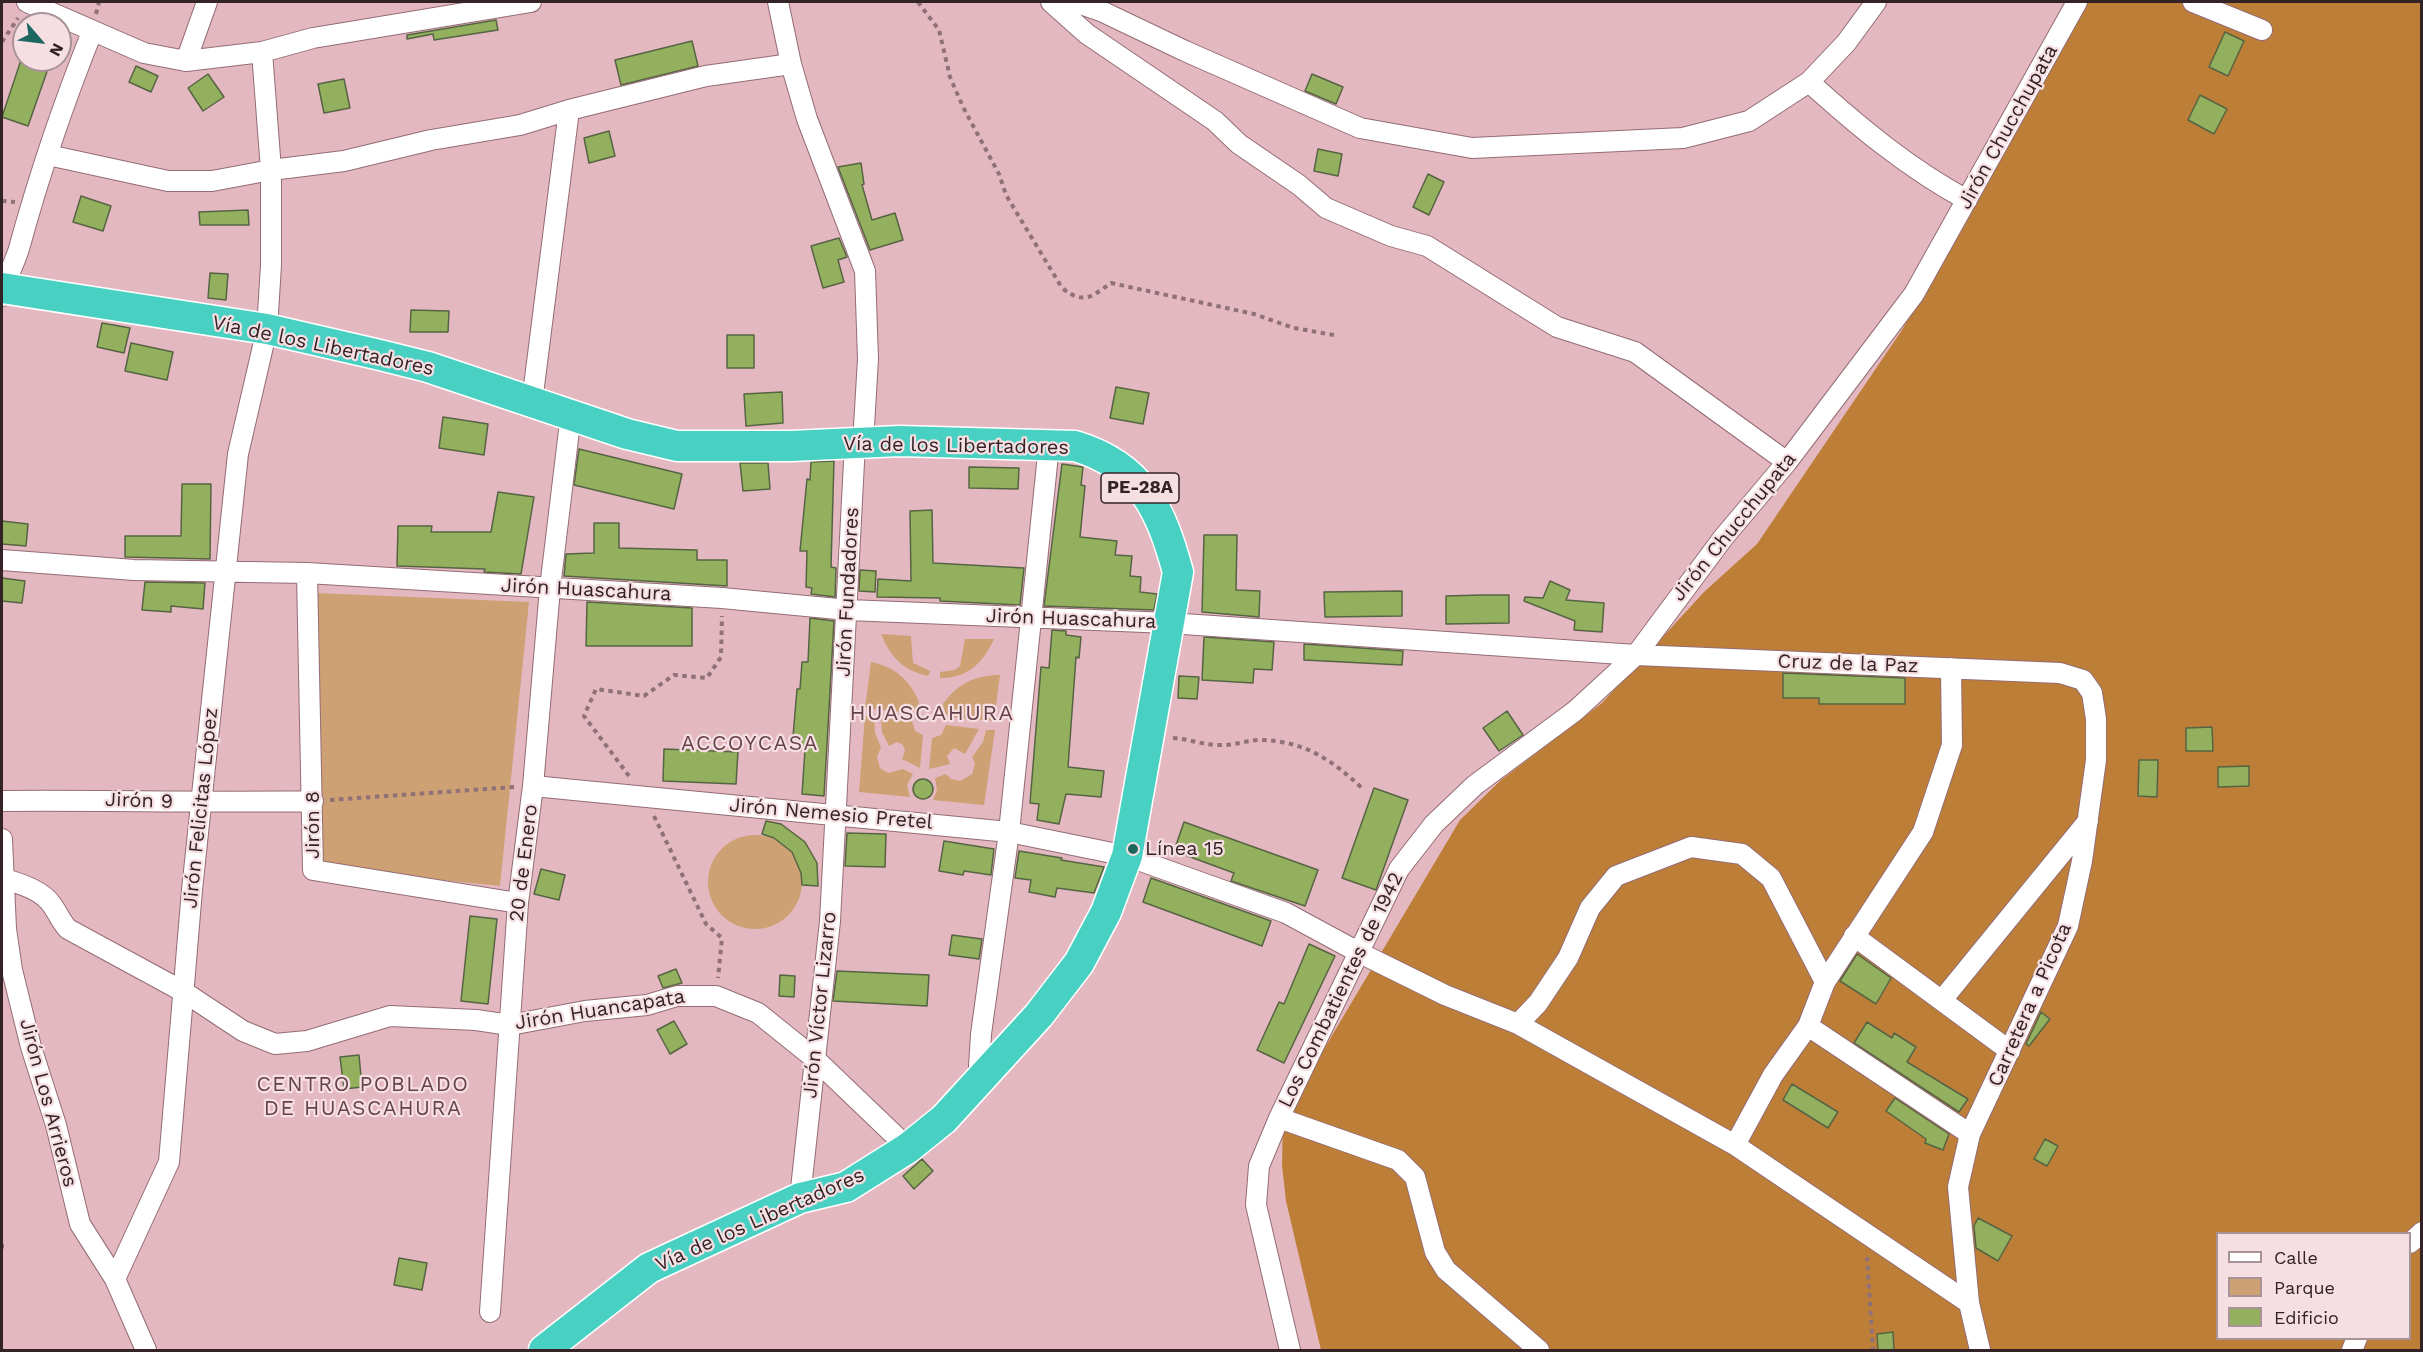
<!DOCTYPE html>
<html>
<head>
<meta charset="utf-8">
<style>
	body { margin:0 }
	#map { position:relative; width:2423px; height:1352px; overflow:hidden; background:#e4b8c0; font-family:"Work Sans",sans-serif }
	canvas { display:block }
	.frame { position:absolute; inset:0; border:3px solid #332226; pointer-events:none }
	.legend { position:absolute; left:2216px; top:1232px; width:195px; height:108px; box-sizing:border-box; background:#f6dfe3; border:2px solid #a89397; margin:0; padding:8px 10px; list-style:none; font-size:18px; color:#332226 }
	.legend li { display:flex; align-items:center; gap:12px; height:30px }
	.legend b { width:30px; border:2px solid #a89397 }
	.north { position:absolute; left:12px; top:12px; width:60px; height:60px; box-sizing:border-box; background:#f6dfe3; border:2px solid #a89397; border-radius:50%; rotate:118deg; font-size:16px; font-weight:700; line-height:24px; text-align:center; color:#332226 }
	.north::after { content:''; display:block; margin:auto; width:21px; height:27px; background:#1c6760; clip-path:polygon(50% 0,100% 100%,50% 72%,0 100%) }
</style>
</head>
<body>
<div id="map">
<canvas width="2423" height="1352"></canvas>
<div class="frame"></div>
<ul class="legend">
<li><b style="height:8px;background:#fff"></b>Calle</li>
<li><b style="height:16px;background:#cda174"></b>Parque</li>
<li><b style="height:16px;background:#92b05d"></b>Edificio</li>
</ul>
<div class="north">N</div>
</div>
<script>
const ctx = document.querySelector('canvas').getContext('2d');
ctx.lineJoin = 'round';
function fillPath(path, color) { ctx.fillStyle = color; ctx.fill(path, 'evenodd'); }
function trace(path, color, width, dash) { ctx.strokeStyle = color; ctx.lineWidth = width; ctx.lineCap = dash ? 'butt' : 'round'; ctx.setLineDash(dash || []); ctx.stroke(path); }
function label(font, color, halo, rows, align = 'center') {
  ctx.font = font + ' "Work Sans",sans-serif'; ctx.lineWidth = 4.5; ctx.setLineDash([]); ctx.textBaseline = 'middle'; ctx.strokeStyle = halo; ctx.fillStyle = color; for (const [text, x, y, turn = 0] of rows) {
    ctx.save(); ctx.translate(x, y); ctx.rotate((+turn || 0) * Math.PI / 180); ctx.textAlign = isNaN(turn) ? turn : align; if (halo) ctx.strokeText(text, 0, 0); ctx.fillText(text, 0, 0); ctx.restore();
  }
}
fillPath(new Path2D(`
	M317 593 529 602 500 886 316 867Z
	M881 634 911 636 913 663 930 671 928 676C903 670 891 658 881 634Z
	M965 639H994C984 662 967 679 940 678V672L955 670 960 666Z
	M871 662C895 667 910 680 919 702L916 710 910 713 865 708Z
	M1000 675 994 721 950 717 945 713 943 704C957 684 975 675 1000 675Z
	M865 716 874 718 875 733 881 747 877 757 880 768 888 773 903 769 913 774 907 785 910 797 859 792Z
	M881 718 912 721 915 731 923 735 920 768 902 759 905 751 903 745 897 742 889 746 882 732Z
	M946 725 979 729 965 754 954 748 947 756 950 764 929 769 932 738 941 735Z
	M986 730H995L984 805 933 800 937 790 935 778 946 774 951 779 960 781 972 774 975 764 972 757 983 742Z
	M708 882a47 47 0 1 1 94 0a47 47 0 1 1-94 0Z`), '#cda174');
fillPath(new Path2D(`
	M2087 2H2421V1350H1321L1286 1201 1282 1165 1283 1118 1460 820 1501 780 1602 703 1704 592 1757 544 1902 330ZM2218 1234H2410V1338H2218Z`), '#bd7e37');
const building = new Path2D(`
	M496 20 498 30 434 40 433 34 407 39V35Z
	M2225 32 2244 41 2228 76 2209 67Z
	M692 41 698 66 621 85 615 60Z
	M21 60H51L28 126 2 117Z
	M136 66 158 76 151 92 129 82Z
	M208 74 224 97 203 111 188 88Z
	M1312 74 1343 87 1336 104 1305 91Z
	M344 79 350 108 324 113 318 84Z
	M2200 95 2227 109 2214 134 2188 120Z
	M609 131 615 156 589 163 584 138Z
	M1318 149 1342 154 1338 176 1314 171Z
	M861 163 864 184 862 185 872 220 895 213 903 240 870 250 838 167Z
	M1428 174 1444 182 1429 215 1413 207Z
	M81 196 111 206 103 231 73 222Z
	M248 210 249 225H200L199 212Z
	M839 238 847 257 838 260 844 282 823 288 811 246Z
	M210 273 228 274 226 300 208 298Z
	M411 310 449 311 448 332H410Z
	M102 323 130 328 124 353 97 347Z
	M727 335H754V368H727Z
	M131 343 173 352 167 380 125 371Z
	M1116 387 1149 393 1143 424 1110 418Z
	M782 392 783 423 746 426 744 394Z
	M443 417 488 424 484 455 439 448Z
	M579 449 682 474 674 509 574 485Z
	M834 461 831 567 836 568 835 597 811 594 812 588 806 587 807 551H800L807 479 810 480 811 462Z
	M740 463H768L770 489 743 491Z
	M1062 464 1083 467 1081 485 1085 486 1080 537 1117 541 1115 555 1132 556 1130 576 1141 577 1140 592 1157 594 1154 610 1044 606Z
	M969 467 1019 468 1018 489 969 488Z
	M182 484H211L210 559 125 557V536H181Z
	M498 492 534 497 521 574 484 572 485 569 397 566 398 526H432L431 532H491Z
	M932 510 933 563 1024 568 1020 605 940 601V598L877 597 878 579 911 581 910 511Z
	M2 521 28 524 26 546 2 544Z
	M594 523H619V548L697 550V560H727V586L564 576 566 554 594 553Z
	M1204 535H1237L1236 590 1260 591 1259 617 1202 612Z
	M860 570 876 571 875 592 859 591Z
	M2 578 25 581 22 603 2 601Z
	M1550 581 1570 590 1566 600 1604 603 1602 632 1574 630 1575 621 1524 601 1525 597 1543 598Z
	M145 582 205 583 203 609 171 606V612L142 610Z
	M1402 591V616L1325 617 1324 592Z
	M1482 595H1509V623L1446 624V596Z
	M587 602 692 608V646H586Z
	M810 618 834 621 824 796 802 794 805 750 792 749 797 689H800L802 662H808Z
	M1052 630 1066 631V635L1081 637 1079 658 1076 657 1068 767 1104 771 1101 797 1066 794 1059 824 1037 820 1039 804 1030 803 1041 667 1049 668Z
	M1204 637 1274 642 1272 670 1254 669 1253 683 1202 680Z
	M1304 644 1403 651 1402 665 1304 660Z
	M1783 673 1905 678V704H1819V698H1783Z
	M1179 676 1199 677 1197 699 1178 698Z
	M1507 711 1523 735 1499 751 1483 728Z
	M2212 727 2213 751H2186V728Z
	M664 749 738 752 736 784 663 781Z
	M2139 760H2158L2157 797 2138 796Z
	M2249 766V786L2218 787V767Z
	M913 789a10 10 0 1 1 20 0a10 10 0 1 1-20 0Z
	M1374 788 1408 800 1376 890 1342 878Z
	M766 821 781 824 805 842 817 863 818 886 802 885 801 873 792 852 774 838 762 834Z
	M1184 822 1318 870 1305 906 1231 881 1234 873 1174 851Z
	M847 833 886 834 885 867 845 866Z
	M944 841 994 849 991 875 964 871 963 875 939 871Z
	M1019 851 1062 858 1061 860 1104 867 1094 893 1057 888 1055 897 1029 892 1031 880 1015 878Z
	M541 869 565 875 559 900 534 894Z
	M1151 878 1271 921 1262 946 1143 902Z
	M470 916 497 919 488 1004 461 1001Z
	M952 935 982 939 979 959 949 955Z
	M1309 944 1335 956 1284 1063 1257 1050 1279 1002 1284 1004Z
	M1857 954 1891 978 1876 1004 1840 981Z
	M676 969 682 983 663 988 658 976Z
	M837 971 929 975 927 1006 833 1001Z
	M780 975 795 976 794 997 779 996Z
	M2041 1012 2050 1019 2029 1046 2026 1044Z
	M674 1021 687 1044 670 1054 657 1030Z
	M1867 1022 1892 1038 1894 1033 1916 1047 1907 1062 1968 1099 1959 1112 1854 1043Z
	M359 1055 362 1087 344 1089 340 1057Z
	M1792 1084 1838 1112 1828 1128 1783 1100Z
	M1895 1098 1949 1134 1943 1150 1925 1143 1926 1139 1886 1111Z
	M2045 1139 2058 1146 2047 1166 2034 1159Z
	M922 1159 933 1171 914 1189 903 1176Z
	M1978 1218 2012 1236 1998 1261 1976 1248 1974 1226Z
	M399 1258 427 1263 422 1290 394 1285Z
	M1893 1332 1894 1350H1878L1877 1334Z`);
fillPath(building, '#92b05d');
trace(building, '#576443', 1.5);
const minor = new Path2D(`
	M27 2 144 53 186 61 262 52 313 38 531 2
	M778 2 791 64 807 119 865 271 868 359 863 443
	M1051 2 1087 34 1215 121 1239 144 1299 185 1326 208 1391 236 1427 246 1557 327 1635 352 1787 462
	M1075 2 1101 11 1185 51 1360 128 1472 148 1683 138 1749 121 1809 82 1846 43 1876 2
	M2193 2 2262 30
	M186 61 207 2
	M1809 82C1859 127 1908 168 1967 200
	M48 155 168 181H212L271 170 344 161 431 140 520 125 569 110 706 76 791 64
	M2 296C5 278 16 262 20 245 40 172 64 102 92 32
	M532 402 569 110
	M2 560 134 570 307 573 722 598 848 610 1169 623 1636 655 1723 538 1787 462 1914 294 2077 2
	M307 573 313 870 518 903
	M1951 668 1952 745 1923 832 1825 982 1808 1026 1970 1134
	M533 786 1009 832 1127 856 1286 913 1360 953 1445 995 1518 1024 1735 1145 1969 1303
	M2 801C106 800 209 803 313 801
	M2 839 6 929 12 970 31 1047 56 1125 80 1224 115 1279 146 1350
	M5 879C21 884 42 890 52 905 58 913 61 922 68 929L184 992 243 1031 275 1044 307 1041 390 1016 476 1020 510 1025 585 1011 647 1005 677 996H716L758 1013 814 1058 908 1148
	M1854 936 2010 1051
	M1942 1000 2088 821
	M1518 1024 1538 1003 1568 958 1590 908 1616 876 1691 847 1742 854 1771 878 1825 982
	M978 1083 981 1034 1009 832 1049 445
	M1279 1118 1398 1160 1415 1177 1435 1252 1446 1270 1539 1350
	M1735 1145 1773 1075 1808 1026
	M800 1198 830 921 855 443
	M2410 1243 2422 1232
	M115 1279 169 1162 192 890 238 454 267 329 271 265V170L262 52
	M490 1312 518 903 533 786 550 588 571 414
	M1290 1350 1256 1205 1259 1166 1279 1118 1399 869 1434 824 1475 785 1575 711 1636 655 2060 673 2083 680 2092 693 2096 719V760L2082 861 2068 926 1970 1134 1958 1187 1969 1303 1980 1350
	M2352 1350 2357 1338`);
const highway = new Path2D(`
	M2 288 267 329 380 355 428 367 627 434 677 446H791L900 441 1075 446C1142 466 1161 510 1178 572L1127 856 1106 912 1079 963 1039 1015 944 1119 908 1148 846 1187 800 1198 649 1268 544 1350`);
trace(minor, '#946c74', 22);
trace(highway, '#fff', 33);
trace(new Path2D(`
	M918 2 939 30 950 77 963 107 999 174 1006 195 1062 288C1084 305 1091 297 1111 283L1254 314 1294 328 1334 335
	M96 14 99 2
	M2 42 18 18
	M2 201 15 202
	M1173 738C1189 739 1203 745 1219 745 1233 746 1247 740 1261 740 1305 741 1332 760 1363 789
	M629 776 584 716 596 689 644 696 674 675 707 678 721 657 722 616
	M330 800 514 787
	M654 816 706 924 722 938 718 978
	M2 1244V1249
	M1867 1257 1873 1350`), '#907177', 4, [4.5, 4.5]);
trace(minor, '#fff', 20);
trace(highway, '#48d1c3', 30);
for (const [x, y, r, color] of [
	[1133,849,6,"#1c6760"]
]) { const dot = new Path2D(); dot.arc(x, y, r, 0, 2 * Math.PI); ctx.fillStyle = color; ctx.fill(dot); trace(dot, '#f6dfe3', 2); }
for (const [x, y, w] of [
	[1140,488,78]
]) { const box = new Path2D(); box.roundRect(x - w / 2, y - 15, w, 30, 4.5); ctx.fillStyle = '#f6dfe3'; ctx.fill(box); trace(box, '#332226', 1.5); }
label('bold 18px', '#332226', null, [
	["PE-28A",1140,488]
]);
label('20px', '#332226', '#f6dfe3', [
	["Jirón Chucchupata",2008,127,-61],
	["Vía de los Libertadores",323,346,12],
	["Vía de los Libertadores",956,446,1],
	["Jirón Chucchupata",1734,527,-51],
	["Jirón Huascahura",586,590,3],
	["Jirón Fundadores",848,592,-87],
	["Jirón Huascahura",1071,619,2],
	["Cruz de la Paz",1848,664,2],
	["Jirón 9",139,801,2],
	["Jirón Felicitas López",201,808,-84],
	["Jirón Nemesio Pretel",831,814,5],
	["Jirón 8",313,825,-90],
	["20 de Enero",524,863,-83],
	["Los Combatientes de 1942",1341,990,-64],
	["Jirón Víctor Lizarro",820,1005,-84],
	["Carretera a Picota",2030,1005,-66],
	["Jirón Huancapata",600,1010,-9],
	["Jirón Los Arrieros",48,1103,75],
	["Vía de los Libertadores",760,1220,-24]
]);
label('20px', '#332226', '#f6dfe3', [
	["Línea 15",1145,849]
], 'left');
ctx.letterSpacing = '1.5px';
label('21px', '#664249', '#f6dfe3', [
	["ACCOYCASA",750,744],
	["CENTRO POBLADO",363,1085],
	["DE HUASCAHURA",363,1109]
]);
ctx.letterSpacing = '0px';
ctx.letterSpacing = '1.5px';
label('22px', '#664249', '#f6dfe3', [
	["HUASCAHURA",932,714]
]);
ctx.letterSpacing = '0px';
</script>
</body>
</html>
